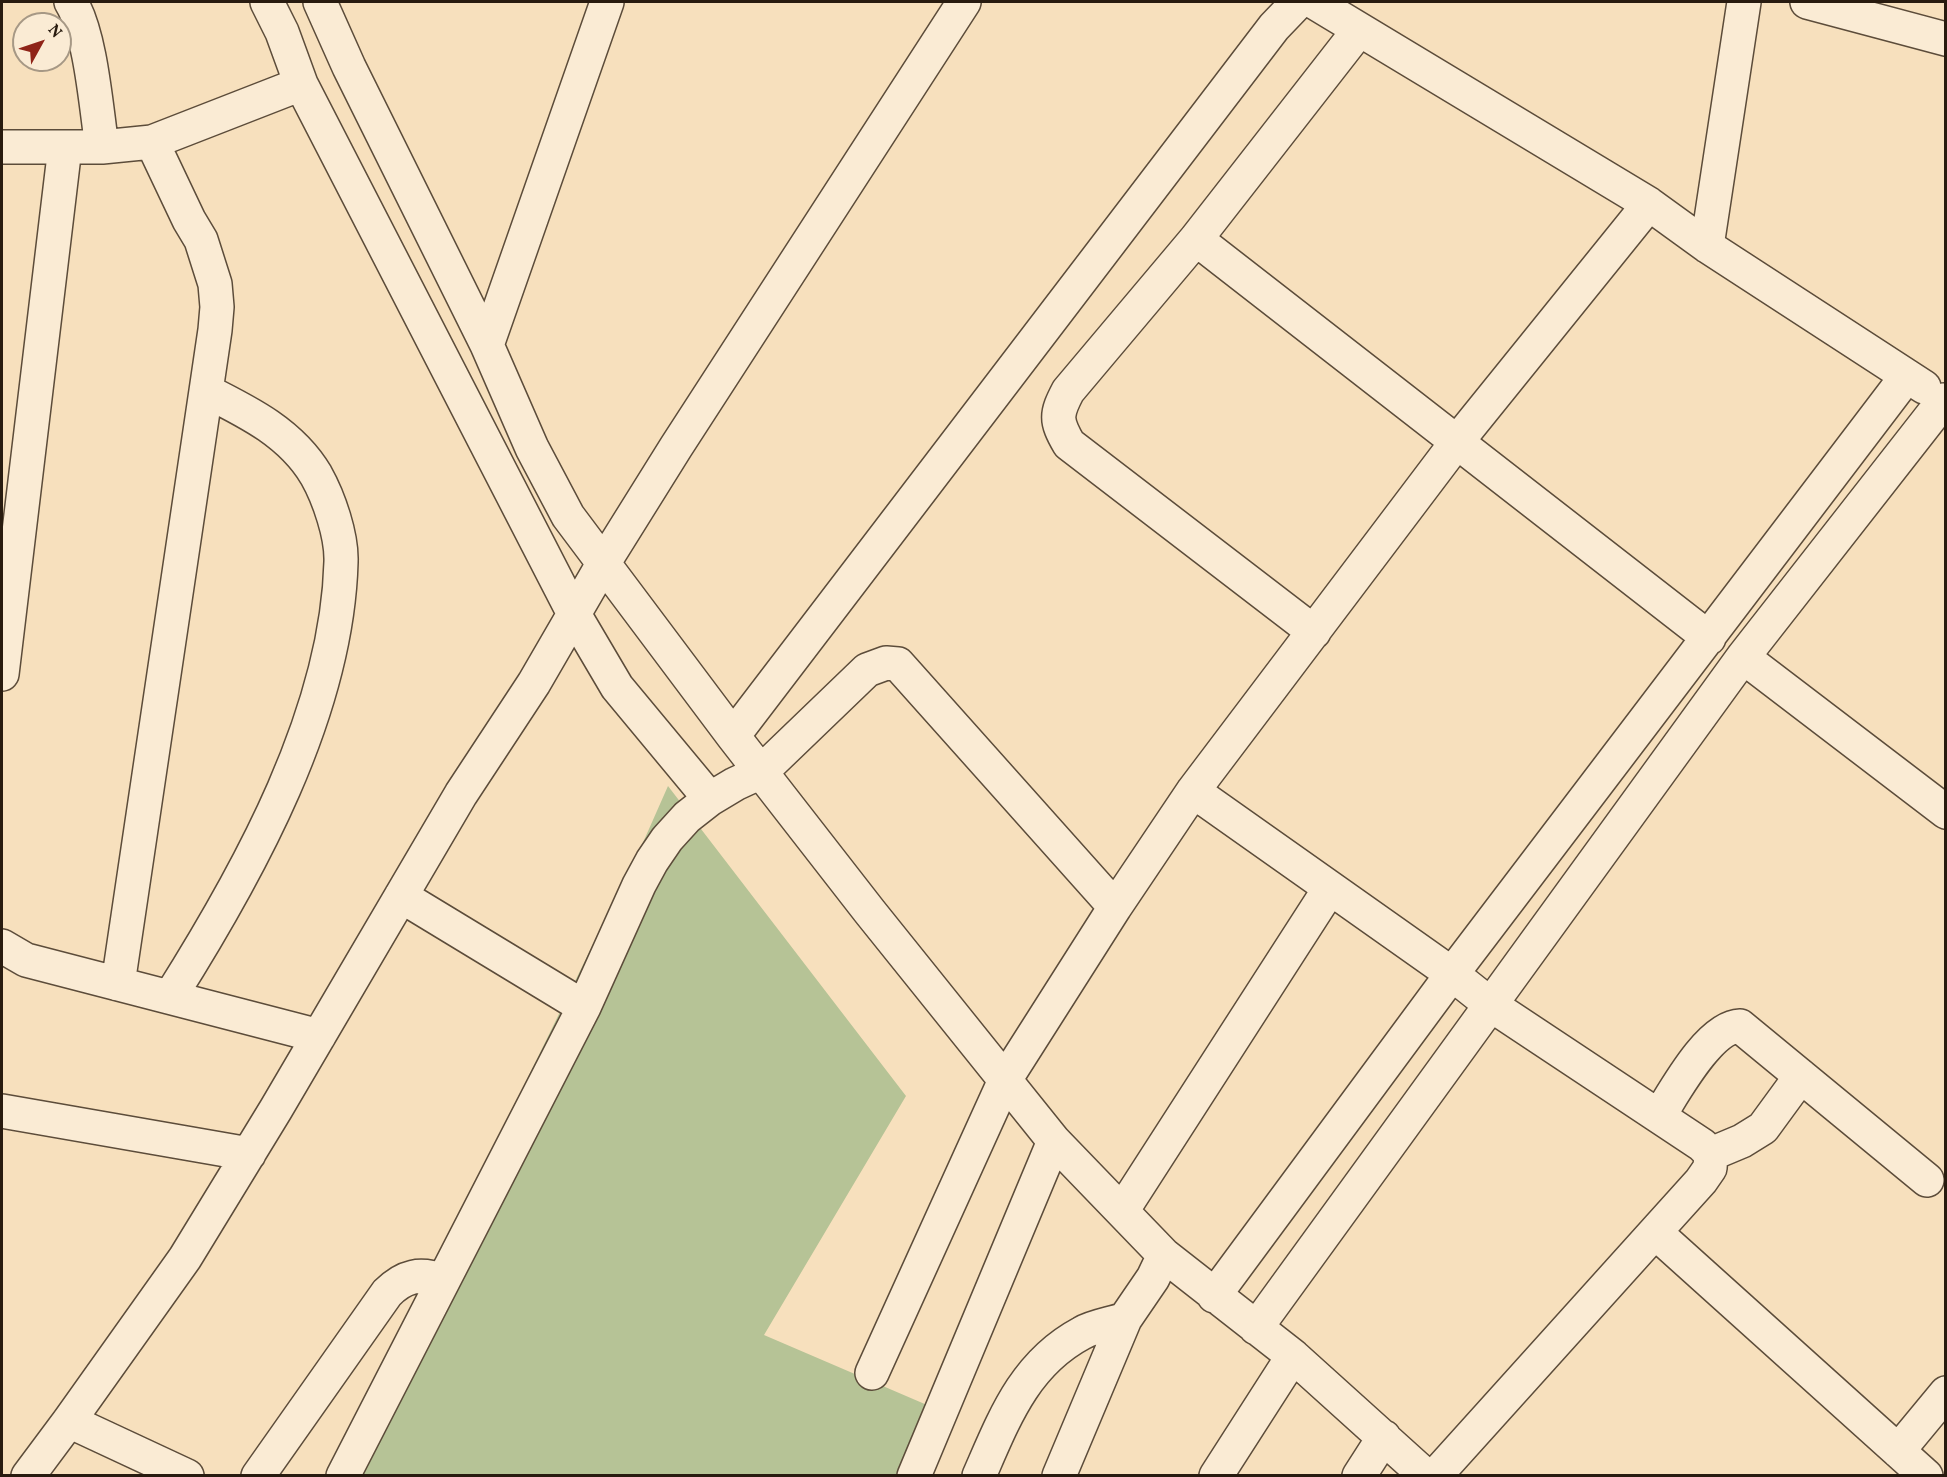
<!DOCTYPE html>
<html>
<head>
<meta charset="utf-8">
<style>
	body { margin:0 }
	#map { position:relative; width:1947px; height:1477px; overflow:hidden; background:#f7e0bd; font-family:Vollkorn,serif }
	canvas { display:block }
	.frame { position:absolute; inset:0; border:3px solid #281b0f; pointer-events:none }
	.north { position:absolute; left:12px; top:12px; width:60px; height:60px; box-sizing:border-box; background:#faebd4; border:2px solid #a69885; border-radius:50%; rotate:50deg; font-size:16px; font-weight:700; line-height:24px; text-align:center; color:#281b0f }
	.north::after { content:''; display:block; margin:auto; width:21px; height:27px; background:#8f2418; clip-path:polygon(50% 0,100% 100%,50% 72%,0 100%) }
</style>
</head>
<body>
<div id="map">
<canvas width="1947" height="1477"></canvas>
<div class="frame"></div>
<div class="north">N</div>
</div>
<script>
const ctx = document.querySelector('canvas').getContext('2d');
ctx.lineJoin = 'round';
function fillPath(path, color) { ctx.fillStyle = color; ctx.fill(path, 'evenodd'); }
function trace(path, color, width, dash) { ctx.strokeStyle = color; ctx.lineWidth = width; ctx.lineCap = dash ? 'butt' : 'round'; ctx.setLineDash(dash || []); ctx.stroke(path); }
fillPath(new Path2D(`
	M668 786 906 1096 764 1335 955 1417 930 1475 333 1476 645 838Z`), '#b6c396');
const minor = new Path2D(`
	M71 2C91 35 96 107 102 147
	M267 2 282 32 301 84 574 614 617 687 710 799
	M320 2 349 67 487 345 532 448 568 516 733 736 870 912 1054 1141 1164 1255 1293 1356 1426 1476
	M1314 2 1649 204 1707 246 1924 387
	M1807 2 1946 39
	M2 147H102L152 142 301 84
	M1196 239 1709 638
	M1707 246 1744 2
	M487 345 607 2
	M1314 632 1069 444C1055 420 1056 414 1068 391L1196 239 1359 30
	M1743 657 1946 812
	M2 674 65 147
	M733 736 1274 27 1298 2
	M1193 791 1452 974 1491 1005 1702 1145 1711 1154 1710 1168 1701 1181 1435 1476
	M401 896 584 1007
	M2 946 26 960 319 1036
	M118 984 206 391 215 330 217 307 215 284 201 240 189 220 152 142
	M170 997C249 872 337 713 341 562 342 536 329 498 316 475 291 433 248 412 206 391
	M2 1111 249 1154
	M1659 1116C1675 1091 1709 1027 1740 1026L1927 1180
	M1711 1154 1742 1141 1763 1128 1801 1076
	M1122 1211 1330 888
	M1656 1233 1926 1476
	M1214 1296 1452 974 1906 377
	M1256 1328 1743 657 1944 400
	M872 1373 1005 1080 1115 907 1193 791 1456 443 1649 204
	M69 1421 187 1476
	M1898 1451 1946 1393
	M28 1476 69 1421 185 1258 276 1109 461 794 534 683 603 564 676 447 964 2
	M258 1476 387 1293C404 1276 420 1272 443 1281
	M343 1476 584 1007 639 885 652 861 667 839 687 817 710 799 735 784 761 772 867 670 886 663 898 664 1115 907
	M914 1476 1054 1141
	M979 1476C1004 1419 1024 1364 1082 1333 1094 1326 1111 1324 1125 1319
	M1059 1476 1125 1319 1153 1278 1164 1255
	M1216 1476 1293 1356
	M1359 1476 1384 1437`);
trace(minor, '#5c4c3a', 36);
trace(minor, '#faebd4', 33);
</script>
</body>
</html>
